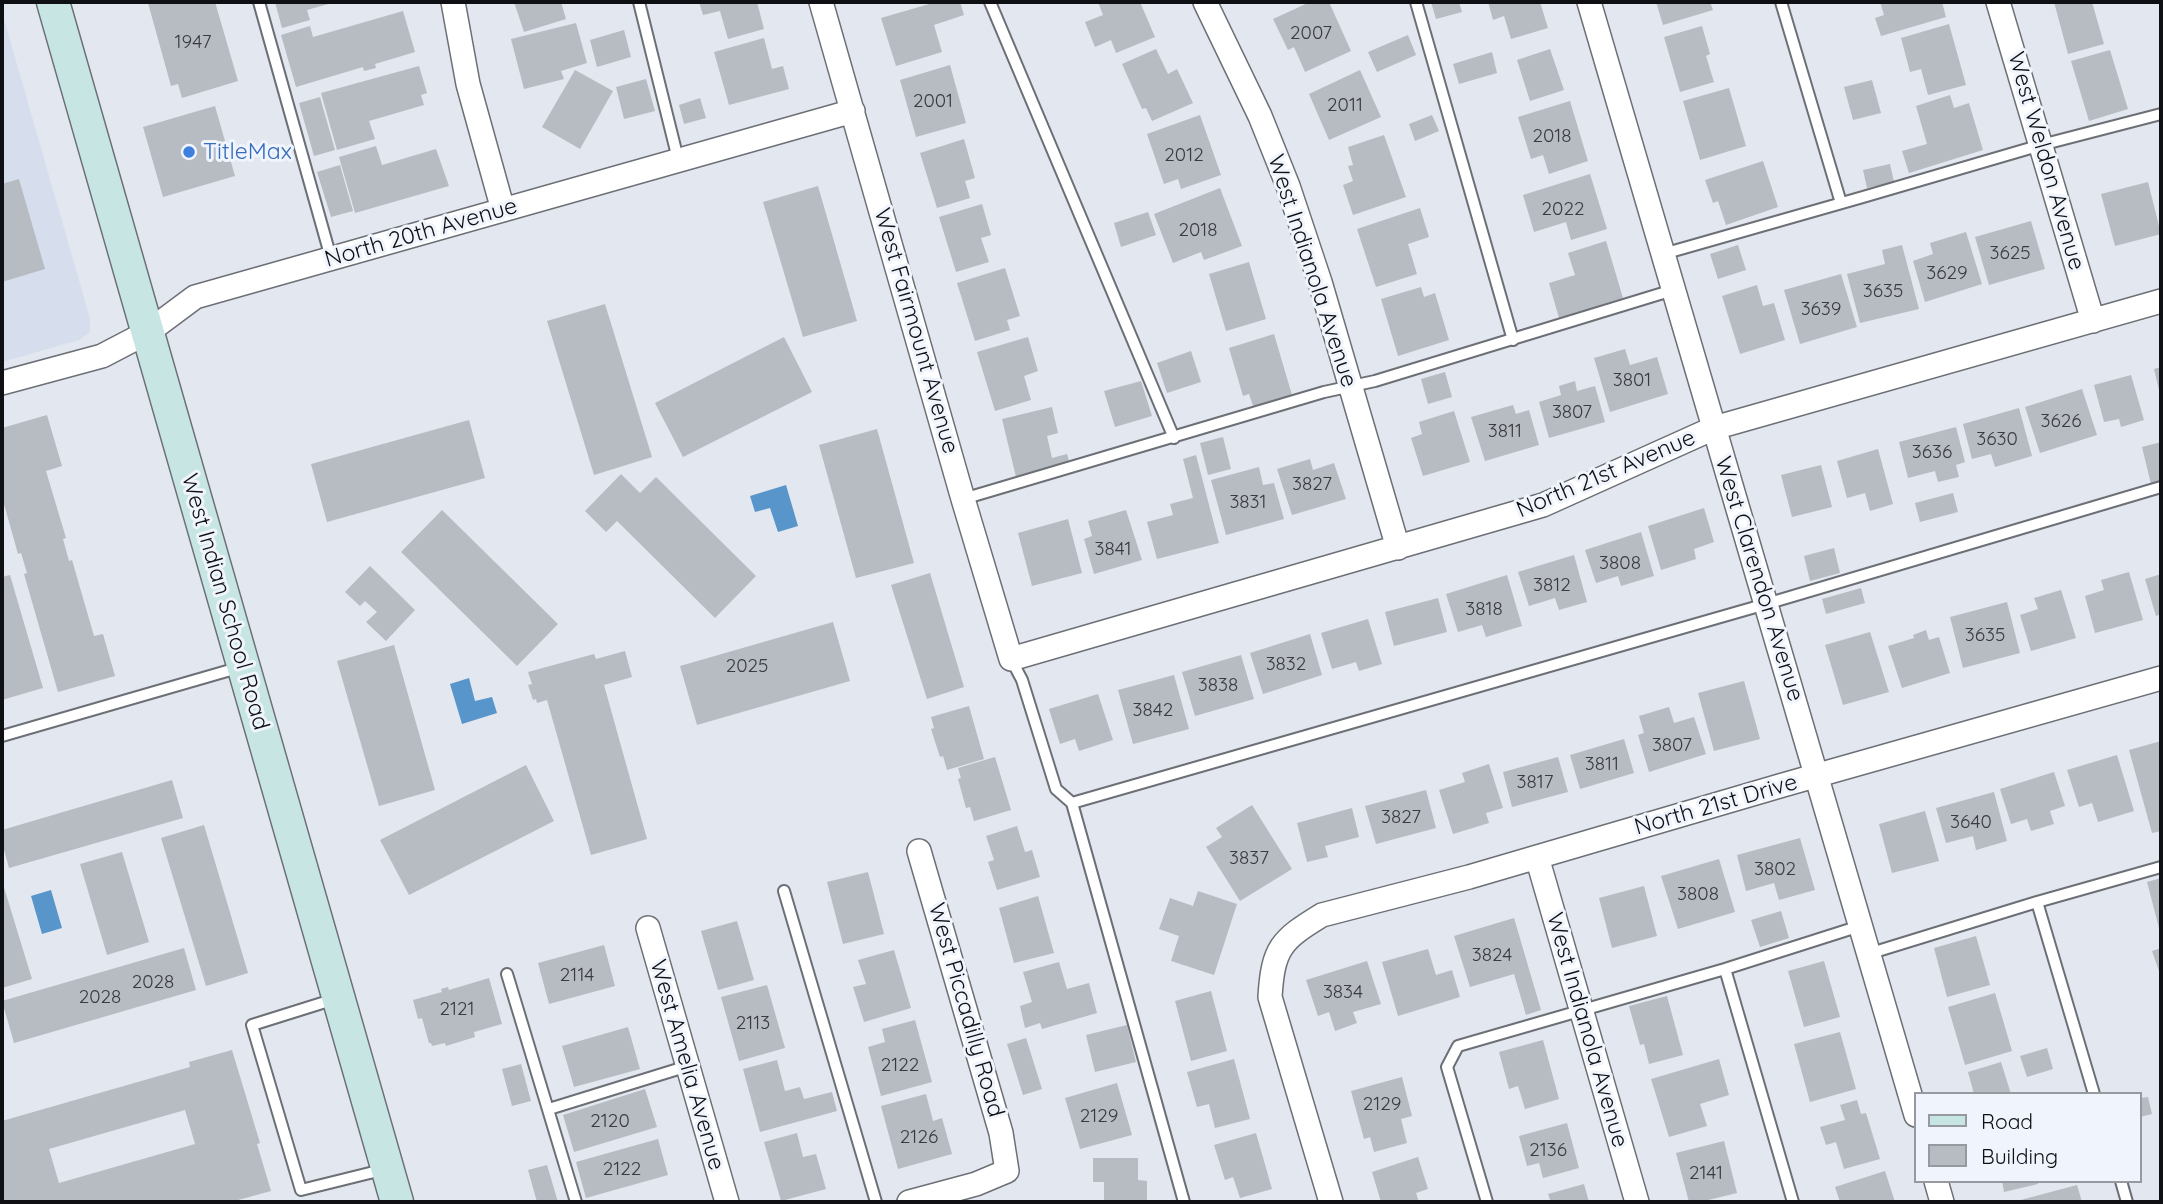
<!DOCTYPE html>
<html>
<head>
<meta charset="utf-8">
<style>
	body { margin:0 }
	#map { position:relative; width:2163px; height:1204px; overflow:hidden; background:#e3e7ef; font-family:Quicksand,sans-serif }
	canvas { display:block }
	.frame { position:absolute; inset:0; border:4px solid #0f1013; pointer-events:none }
	.legend { position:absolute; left:1914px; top:1092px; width:228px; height:91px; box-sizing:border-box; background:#f0f4fc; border:2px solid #96999f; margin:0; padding:9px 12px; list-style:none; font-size:21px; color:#0f1013 }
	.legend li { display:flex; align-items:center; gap:14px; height:35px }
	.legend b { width:35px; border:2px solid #96999f }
</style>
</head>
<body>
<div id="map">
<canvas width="2163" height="1204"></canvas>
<div class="frame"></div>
<ul class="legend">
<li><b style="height:9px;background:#c7e6e3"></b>Road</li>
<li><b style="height:19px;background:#b7bbc2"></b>Building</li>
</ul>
</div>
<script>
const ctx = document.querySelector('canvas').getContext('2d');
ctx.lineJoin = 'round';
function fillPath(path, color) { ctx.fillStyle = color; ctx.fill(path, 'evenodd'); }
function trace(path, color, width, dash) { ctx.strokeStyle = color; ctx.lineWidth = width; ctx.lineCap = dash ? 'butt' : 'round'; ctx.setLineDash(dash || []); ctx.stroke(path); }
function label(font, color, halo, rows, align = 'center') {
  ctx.font = font + ' Quicksand,sans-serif'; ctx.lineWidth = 6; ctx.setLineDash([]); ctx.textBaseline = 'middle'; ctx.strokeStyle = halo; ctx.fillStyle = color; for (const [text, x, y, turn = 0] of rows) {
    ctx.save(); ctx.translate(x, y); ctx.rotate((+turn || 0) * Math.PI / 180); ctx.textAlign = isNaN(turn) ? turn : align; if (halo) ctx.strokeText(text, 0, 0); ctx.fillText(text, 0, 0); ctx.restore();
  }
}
fillPath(new Path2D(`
	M2 12 85 301 90 320V332L79 340 2 362Z`), '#d6deed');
fillPath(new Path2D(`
	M786 485 798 526 778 532 770 508 755 512 750 496Z
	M469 678 475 701 492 697 497 713 462 724 450 684Z
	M51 890 62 928 42 934 31 896Z`), '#5895ca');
fillPath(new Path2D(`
	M153 2H215L238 81 182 98 178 84 171 86 148 3Z
	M275 2H332V3L307 10 310 20 282 28Z
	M514 2H561L566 19 524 32Z
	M699 2H757L764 29 728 39 720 11 703 15Z
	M936 2H960L964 15 934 25 942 52 896 66 881 18Z
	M1098 2H1140L1155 37 1116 53 1111 40 1095 47 1085 22 1103 15Z
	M1310 2H1329L1351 51 1305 72 1294 47 1288 50 1273 19Z
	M1431 2H1459L1462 12 1436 19Z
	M1488 2H1540L1548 28 1511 39 1504 16 1493 20Z
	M1656 2H1710L1713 10 1663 25Z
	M1880 2H1942L1946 17 1881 36 1875 18 1884 15Z
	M2054 2H2092L2104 44 2068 54Z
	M403 11 415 52 375 64 376 68 364 71 363 67 296 87 281 35 310 26 313 37Z
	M576 23 587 63 561 71 564 79 524 89 511 39Z
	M1949 24 1966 85 1928 95 1921 69 1910 72 1901 38Z
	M1702 26 1710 54 1706 56 1714 82 1680 92 1664 37Z
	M624 30 631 57 597 67 590 40Z
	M1408 35 1416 55 1377 72 1368 52Z
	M764 38 772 69 783 66 789 89 729 105 714 52Z
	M1156 49 1168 74 1177 69 1193 103 1152 121 1146 108 1142 109 1122 64Z
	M1550 49 1564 90 1530 101 1517 60Z
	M2110 50 2128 109 2089 121 2071 61Z
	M1492 52 1497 73 1459 84 1453 64Z
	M950 65 966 123 916 137 900 80Z
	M419 66 427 93 421 95 424 105 369 121 375 139 337 150 321 93Z
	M575 70 613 91 580 149 542 127Z
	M1360 70 1381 117 1329 140 1309 94Z
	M646 79 655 111 624 119 616 87Z
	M1872 80 1881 113 1853 120 1844 87Z
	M1729 88 1746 146 1700 160 1683 101Z
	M1950 95 1954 108 1969 103 1983 150 1909 173 1902 151 1927 144 1916 106Z
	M320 97 335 150 314 156 299 103Z
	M700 98 706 118 684 124 679 105Z
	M1570 101 1588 161 1549 174 1543 155 1531 159 1518 117Z
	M215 106 235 176 163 197 143 127Z
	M1200 115 1221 175 1181 189 1178 179 1164 184 1147 134Z
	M1432 115 1439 131 1415 141 1409 124Z
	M1384 135 1406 197 1353 215 1343 185 1353 181 1348 166 1353 165 1348 147Z
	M964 139 975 178 965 181 970 198 937 208 920 153Z
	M376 146 382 165 436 149 449 186 355 213 339 157Z
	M1763 161 1778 207 1726 225 1718 201 1713 203 1705 180Z
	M1890 164 1894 182 1867 188 1863 170Z
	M340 165 353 211 331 217 317 172Z
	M1590 174 1607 229 1571 240 1566 222 1534 232 1523 195Z
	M19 179 45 269 2 282V184Z
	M2148 182 2161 234 2115 246 2101 194Z
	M818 186 857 321 803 337 763 202Z
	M1220 188 1242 246 1204 260 1201 252 1173 263 1154 214Z
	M982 204 991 235 981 238 989 262 956 272 939 217Z
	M1420 208 1429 237 1408 244 1417 274 1376 287 1357 229Z
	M1148 212 1156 235 1121 247 1114 223Z
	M2031 221 2045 269 1989 285 1975 237Z
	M1966 232 1982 284 1925 302 1913 261 1933 254 1930 243Z
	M1606 241 1623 298 1559 318 1549 283 1575 275 1568 253Z
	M1738 245 1746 270 1718 279 1710 254Z
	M1902 245 1919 309 1860 323 1847 274 1885 264 1882 250Z
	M1249 262 1266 319 1226 331 1209 274Z
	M1005 268 1020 316 1007 320 1010 330 975 341 957 283Z
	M1841 274 1857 327 1800 344 1784 290Z
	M1757 285 1763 306 1774 303 1785 340 1740 354 1722 296Z
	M1421 287 1424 297 1435 293 1449 340 1398 356 1381 299Z
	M605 304 652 457 594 475 547 321Z
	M1274 334 1292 395 1253 406 1249 394 1243 396 1229 348Z
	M784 337 812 392 683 457 655 403Z
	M1028 337 1038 371 1024 376 1031 400 995 411 977 352Z
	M1625 349 1630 365 1657 357 1668 394 1610 412 1594 358Z
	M1191 351 1201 382 1167 393 1157 363Z
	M2161 367V394H2160L2154 369Z
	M1445 372 1452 397 1428 404 1421 379Z
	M2131 375 2144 420 2121 427 2119 419 2104 422 2094 385Z
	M1141 381 1152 416 1115 427 1104 391Z
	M1575 381 1577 391 1595 386 1605 422 1549 438 1539 402 1561 395 1559 386Z
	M2082 389 2097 435 2040 453 2025 407Z
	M1513 405 1516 414 1529 410 1539 445 1485 461 1471 417Z
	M1052 407 1058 433 1047 436 1052 458 1067 454 1070 464 1016 477 1002 419Z
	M2019 408 2032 456 1995 467 1991 454 1972 459 1963 424Z
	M1454 411 1470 462 1423 476 1411 438 1422 434 1419 422Z
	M47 415 62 466 46 471 66 538 63 539 69 561 72 560 94 636 103 634 115 676 58 692 24 574 27 573 21 553 18 554 2 497V428Z
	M469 420 485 478 327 522 311 464Z
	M1956 427 1965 462 1956 465 1959 477 1938 482 1935 471 1908 478 1899 442Z
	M877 429 914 563 856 578 819 445Z
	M1223 437 1231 469 1208 475 1200 443Z
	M2161 442V481L2151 484 2142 447Z
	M1878 449 1893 504 1870 511 1865 493 1847 498 1837 461Z
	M1196 455 1219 543 1157 559 1147 522 1173 515 1170 504 1193 498 1183 459Z
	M1310 459 1313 470 1334 463 1346 499 1292 515 1277 469Z
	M1821 465 1832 507 1792 517 1781 475Z
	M1259 467 1263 485 1274 483 1284 519 1226 535 1211 480Z
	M621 474 640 493 656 477 756 576 715 618 617 521 606 532 585 511Z
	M1953 493 1958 512 1920 522 1915 503Z
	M1704 508 1714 542 1694 549 1696 559 1661 570 1648 526Z
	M442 510 558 624 517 666 401 552Z
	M1126 510 1142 560 1094 574 1084 539 1092 536 1088 521Z
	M1068 519 1082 573 1032 586 1018 533Z
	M1641 532 1654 576 1621 586 1618 576 1596 583 1585 550Z
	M1834 548 1840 573 1810 581 1804 556Z
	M1574 555 1587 602 1559 610 1555 598 1529 606 1518 572Z
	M370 566 415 610 386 641 366 622 377 612 365 601 360 606 345 592Z
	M2129 572 2143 620 2095 633 2085 596 2104 590 2101 580Z
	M930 573 964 687 927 699 891 585Z
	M2161 574V614L2156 616 2145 579Z
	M10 575 43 688 2 700V577Z
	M1507 575 1522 626 1486 637 1482 625 1458 632 1446 594Z
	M1861 588 1865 603 1826 614 1822 599Z
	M2061 590 2076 638 2031 651 2020 615 2038 609 2034 598Z
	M1438 598 1447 632 1394 646 1385 612Z
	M2007 602 2020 653 1963 668 1950 617Z
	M1368 619 1382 664 1359 671 1356 662 1332 669 1321 633Z
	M833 622 850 681 697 725 680 666Z
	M1926 630 1929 640 1939 637 1950 673 1902 688 1888 646 1914 638 1913 635Z
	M1870 632 1889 692 1843 705 1825 645Z
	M1310 634 1322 675 1263 694 1250 653Z
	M394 645 435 790 379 806 337 661Z
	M625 651 632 677 604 685 647 839 591 855 547 700 537 703 536 699 533 700 528 685 532 684 528 672 594 654 596 659Z
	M1241 655 1254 699 1195 716 1182 672Z
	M1174 675 1189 729 1133 744 1118 690Z
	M1744 681 1760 739 1714 751 1698 693Z
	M1098 694 1113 740 1079 751 1075 739 1060 744 1049 709Z
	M969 706 984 759 947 770 943 756 940 757 931 729 934 728 931 717Z
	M1669 707 1674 723 1694 717 1706 754 1649 772 1638 735 1644 733 1639 716Z
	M1624 739 1634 773 1580 789 1570 755Z
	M2161 741V831L2152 833 2129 750Z
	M2117 755 2134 811 2098 822 2092 803 2079 807 2067 770Z
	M995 757 1011 810 974 821 970 807 966 808 958 779 961 778 958 768Z
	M1558 757 1568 792 1512 807 1503 772Z
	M1489 764 1503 808 1486 813 1489 823 1453 834 1439 790 1465 782 1462 773Z
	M526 765 554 821 409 895 380 840Z
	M2054 772 2065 806 2050 811 2054 824 2031 831 2027 819 2011 824 2000 789Z
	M172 780 183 818 9 868 2 842V830Z
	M1426 790 1436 828 1376 844 1365 806Z
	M1994 792 2007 841 1976 850 1973 836 1946 843 1936 808Z
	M1252 805 1292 869 1240 901 1206 847 1222 837 1216 828Z
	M1352 808 1359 837 1325 846 1328 857 1307 862 1297 823Z
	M1925 811 1939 861 1892 873 1879 824Z
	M204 825 248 973 206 986 161 838Z
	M1017 826 1025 852 1032 850 1040 877 997 890 988 862 994 860 986 836Z
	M1800 838 1815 890 1779 900 1774 883 1746 891 1737 855Z
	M122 852 149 942 107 955 80 864Z
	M1719 859 1735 912 1678 929 1661 876Z
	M868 872 884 934 843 944 827 882Z
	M2161 878V932H2160L2147 882Z
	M2 881 32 979 2 988Z
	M1644 886 1657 936 1612 948 1599 898Z
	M1198 891 1237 904 1214 975 1171 961 1179 936 1159 929 1170 898 1193 906Z
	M1038 896 1054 953 1014 963 999 908Z
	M1781 911 1789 938 1760 947 1751 920Z
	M1514 918 1541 1010 1526 1015 1514 974 1470 987 1454 936Z
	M737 921 754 980 718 990 701 931Z
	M1976 936 1990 985 1947 997 1934 948Z
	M604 945 615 986 549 1004 538 963Z
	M184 948 196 990 14 1043 2 1001Z
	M2161 948V977L2152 951Z
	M1428 949 1436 975 1452 970 1460 997 1398 1016 1382 962Z
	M894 950 911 1008 864 1022 853 987 866 984 858 960Z
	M1367 961 1381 1004 1353 1012 1357 1023 1335 1031 1329 1012 1318 1016 1306 980Z
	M1824 961 1840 1017 1804 1027 1788 971Z
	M1059 962 1067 989 1089 983 1097 1013 1042 1029 1040 1023 1025 1028 1020 1006 1032 1002 1023 972Z
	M489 978 502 1024 474 1032 475 1037 446 1046 445 1043 432 1046 431 1043H429L422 1018 418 1019 413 1000 442 992 441 989 448 987 449 990Z
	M767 985 785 1048 739 1061 721 997Z
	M1211 991 1227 1051 1191 1061 1175 1001Z
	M1995 993 2012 1051 1965 1065 1948 1007Z
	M1667 996 1683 1055 1649 1064 1644 1044 1640 1045 1629 1006Z
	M915 1020 932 1082 881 1096 868 1047 885 1042 882 1029Z
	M1127 1025 1136 1062 1095 1072 1086 1035Z
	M628 1027 640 1069 574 1087 562 1046Z
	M1840 1032 1856 1089 1810 1102 1794 1044Z
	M1026 1038 1042 1089 1023 1095 1007 1044Z
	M1543 1040 1559 1099 1525 1109 1518 1086 1509 1089 1499 1052Z
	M2047 1048 2053 1069 2027 1077 2020 1056Z
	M232 1050 260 1143 257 1144 271 1191 231 1202H2V1121L190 1067 189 1062ZM185 1110 195 1144 59 1183 49 1149Z
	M1234 1059 1250 1119 1215 1128 1209 1104 1197 1107 1187 1072Z
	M1719 1059 1729 1095 1700 1104 1707 1126 1669 1137 1651 1079Z
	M777 1060 785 1091 800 1087 804 1099 832 1092 837 1111 760 1132 743 1069Z
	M2001 1062 2011 1094H1974L1968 1072Z
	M521 1064 531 1101 512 1106 502 1069Z
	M1402 1077 1412 1116 1401 1119 1407 1143 1374 1152 1370 1137 1364 1139 1351 1091Z
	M1117 1083 1132 1135 1080 1149 1065 1098Z
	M645 1089 657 1127 574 1152 563 1115Z
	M926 1094 933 1121 942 1118 952 1154 898 1169 881 1106Z
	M2148 1097 2152 1114 2140 1117V1098Z
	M1857 1100 1861 1114 1866 1113 1880 1159 1844 1169 1836 1142 1826 1145 1820 1127 1845 1120 1840 1105Z
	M1567 1123 1579 1168 1543 1178 1539 1163 1527 1166 1519 1136Z
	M797 1133 803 1157 816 1154 826 1189 781 1201 764 1142Z
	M1256 1133 1272 1189 1240 1198 1233 1177 1225 1180 1214 1145Z
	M658 1139 668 1175 586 1198 576 1162Z
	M1724 1141 1737 1193 1700 1202H1689L1676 1153Z
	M1418 1157 1428 1189 1416 1193 1419 1202H1381L1372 1172Z
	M1093 1158H1138V1180L1147 1181V1202H1104V1182H1093Z
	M547 1165 558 1202H537L528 1170Z
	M1885 1171 1895 1202H1840L1835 1187Z
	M2002 1181H2037L2038 1184 2004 1192Z
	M1584 1184 1589 1202H1551L1548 1194Z
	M2077 1185 2082 1202H2017V1201Z`), '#b7bbc2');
const service = new Path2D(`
	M259 2 331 258
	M639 2 678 159
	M990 2 1174 438
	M1416 2 1513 340
	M1781 2 1841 203
	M1663 254 1863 197 2041 145 2161 114
	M963 499 1324 392 1375 381 1673 290
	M1011 659 1022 680 1056 789 1072 803 1184 1202
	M2 736 241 667
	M1072 803 1766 604 2161 487
	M784 891 876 1202
	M2037 902 2094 1094
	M1868 954 2037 902 2161 867
	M1725 969 1793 1202
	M507 974 576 1202
	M335 999 252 1025 301 1190 386 1169
	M549 1109 688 1066
	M2121 1181 2127 1202
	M1487 1202 1447 1067 1458 1046 1725 969 1860 926`);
const minor = new Path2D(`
	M453 2 468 84 503 210
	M821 2 963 499 1011 659 1543 505 1714 428 2161 301
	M1205 2 1260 116 1288 186 1320 282 1398 548
	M1589 2 1916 1115
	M1998 2 2093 321
	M2 383 102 356 148 332 195 297 853 111
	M1537 857 1637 1202
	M648 928 727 1202
	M1936 1181 1942 1202
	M909 1202 976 1184 1007 1171 1001 1133 919 851
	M1331 1202 1270 997C1273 948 1281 940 1322 915L1469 877 1783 785 2161 678`);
const secondary = new Path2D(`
	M53 2 397 1202`);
trace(service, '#6c7076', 14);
trace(minor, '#6c7076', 26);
trace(secondary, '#6c7076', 35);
trace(service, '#fff', 10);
trace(minor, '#fff', 23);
trace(secondary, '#c7e6e3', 32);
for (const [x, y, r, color] of [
	[189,152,7,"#3f7fe0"]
]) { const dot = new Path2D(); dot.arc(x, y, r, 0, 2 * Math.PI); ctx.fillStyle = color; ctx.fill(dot); trace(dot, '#f0f4fc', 2.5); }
label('19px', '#393b3f', null, [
	["2007",1311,33],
	["1947",193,42],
	["2001",933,101],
	["2011",1345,105],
	["2018",1552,136],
	["2012",1184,155],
	["2022",1563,209],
	["2018",1198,230],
	["3625",2010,253],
	["3629",1947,273],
	["3635",1883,291],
	["3639",1821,309],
	["3801",1632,380],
	["3807",1572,412],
	["3626",2061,421],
	["3811",1505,431],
	["3630",1997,439],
	["3636",1932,452],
	["3827",1312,484],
	["3831",1248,502],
	["3841",1113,549],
	["3808",1620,563],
	["3812",1552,585],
	["3818",1484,609],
	["3635",1985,635],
	["3832",1286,664],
	["2025",747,666],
	["3838",1218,685],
	["3842",1153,710],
	["3807",1672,745],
	["3811",1602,764],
	["3817",1535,782],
	["3827",1401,817],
	["3640",1971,822],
	["3837",1249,858],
	["3802",1775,869],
	["3808",1698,894],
	["3824",1492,955],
	["2114",577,975],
	["2028",153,982],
	["3834",1343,992],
	["2028",100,997],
	["2121",457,1009],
	["2113",753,1023],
	["2122",900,1065],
	["2129",1382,1104],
	["2129",1099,1116],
	["2120",610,1121],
	["2126",919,1137],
	["2136",1548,1150],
	["2122",622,1169],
	["2141",1706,1173]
]);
label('23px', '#366cbe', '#f0f4fc', [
	["TitleMax",203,152]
], 'left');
label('23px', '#0f1013', '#f0f4fc', [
	["West Weldon Avenue",2046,161,74],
	["North 20th Avenue",421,233,-16],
	["West Indianola Avenue",1312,271,72],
	["West Fairmount Avenue",916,331,74],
	["North 21st Avenue",1606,474,-23],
	["West Clarendon Avenue",1759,579,73],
	["West Indian School Road",225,602,74],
	["North 21st Drive",1716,805,-16],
	["West Piccadilly Road",966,1010,74],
	["West Indianola Avenue",1587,1030,74],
	["West Amelia Avenue",687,1065,74]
]);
</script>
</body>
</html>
